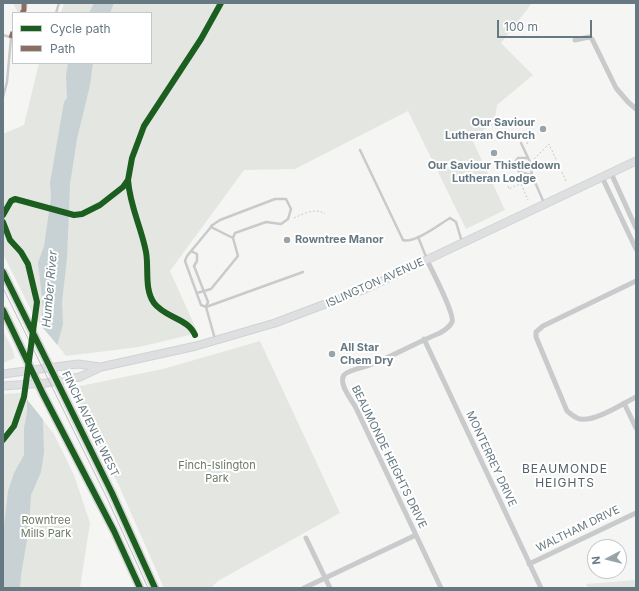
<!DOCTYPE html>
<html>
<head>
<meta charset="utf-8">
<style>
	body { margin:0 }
	#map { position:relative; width:639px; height:591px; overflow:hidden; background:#f5f5f4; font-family:Inter,sans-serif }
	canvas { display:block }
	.frame { position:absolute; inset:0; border:4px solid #667882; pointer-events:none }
	.legend { position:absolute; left:12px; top:12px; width:140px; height:52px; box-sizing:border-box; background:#fff; border:1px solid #c2c9cd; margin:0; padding:5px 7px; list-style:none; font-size:12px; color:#667882 }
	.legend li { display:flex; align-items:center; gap:8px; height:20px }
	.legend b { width:20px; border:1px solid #c2c9cd }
	.north { position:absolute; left:587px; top:539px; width:40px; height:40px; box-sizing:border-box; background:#fff; border:1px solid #c2c9cd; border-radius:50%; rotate:263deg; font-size:11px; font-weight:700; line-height:16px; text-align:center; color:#667882 }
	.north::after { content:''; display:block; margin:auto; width:14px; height:18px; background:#98a4aa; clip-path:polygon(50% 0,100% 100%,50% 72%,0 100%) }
	.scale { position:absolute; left:497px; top:20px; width:95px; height:18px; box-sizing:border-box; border:2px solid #667882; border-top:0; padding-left:5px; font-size:12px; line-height:14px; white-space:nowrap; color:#667882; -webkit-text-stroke:3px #fff; paint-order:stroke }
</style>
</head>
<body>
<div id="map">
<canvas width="639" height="591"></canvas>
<div class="frame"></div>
<ul class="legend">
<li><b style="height:5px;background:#1b5e20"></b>Cycle path</li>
<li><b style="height:5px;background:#8d6e63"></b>Path</li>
</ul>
<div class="north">N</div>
<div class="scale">100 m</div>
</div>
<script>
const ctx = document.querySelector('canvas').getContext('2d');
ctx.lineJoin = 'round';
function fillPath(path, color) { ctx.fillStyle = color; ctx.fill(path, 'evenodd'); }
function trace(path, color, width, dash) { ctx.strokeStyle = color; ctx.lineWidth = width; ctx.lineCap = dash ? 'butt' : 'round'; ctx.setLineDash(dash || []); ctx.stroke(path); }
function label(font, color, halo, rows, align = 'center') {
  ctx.font = font + ' Inter,sans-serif'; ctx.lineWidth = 4; ctx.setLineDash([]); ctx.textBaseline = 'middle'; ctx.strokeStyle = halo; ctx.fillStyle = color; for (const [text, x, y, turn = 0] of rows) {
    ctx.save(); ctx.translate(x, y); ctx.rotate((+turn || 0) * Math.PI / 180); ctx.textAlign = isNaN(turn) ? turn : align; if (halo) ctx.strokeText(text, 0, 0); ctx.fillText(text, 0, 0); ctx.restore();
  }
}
fillPath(new Path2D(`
	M13 3H29L26 13H18Z
	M64 3H532L501 43 533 75 497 105 494 124 471 137 505 210 466 229 408 111 295 169 244 170 170 271 198 333 139 347 66 356 34 316 3 254V134L24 125 39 63H151V13H61Z
	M3 331 12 348 15 358 3 363Z
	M260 341 340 513 218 581 211 588H164L120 488 76 398 74 390 75 387 80 386 163 369Z
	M22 393 54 434 74 475 90 523 80 588H3V394Z
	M636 580V588H588L586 584Z`), '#e4e7e1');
fillPath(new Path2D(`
	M94 3H114L110 13H89Z
	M68 63H93L90 85 77 139 70 184 67 258 62 302 63 324 49 376 43 422 44 452 41 472 31 495 29 528 21 575 20 588H3V535L8 491 14 473 24 455V428L27 413V396L41 325 43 307 38 263 44 246 51 198 50 183 64 102 67 98 66 76Z`), '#c8d1d3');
fillPath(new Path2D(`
	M39 323 59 347 51 376 45 422 25 397Z`), '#f5f5f4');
const secondary = new Path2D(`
	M3 272 112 493 155 588
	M3 310 43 394 114 531 140 588
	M3 374 78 364 100 367
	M3 386 46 383 80 377 101 367 196 346 275 323 365 289 636 161`);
trace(secondary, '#d1d2d3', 9);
trace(new Path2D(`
	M518 134 521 132 529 134 534 132
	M527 144 529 134
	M534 159 549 144 566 181
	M518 177 528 200
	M508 186 509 189 529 180
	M294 218C303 214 316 207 325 214`), '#c7c8c9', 1, [2, 2]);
trace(new Path2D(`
	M56 13 59 3
	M3 35 13 38
	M3 97 7 82 11 38
	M521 143 530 162 532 175 544 203
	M360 150 403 240C414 244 440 224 450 218L456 222 462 242
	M528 158H518L515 162 519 172 532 175
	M211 226 220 220 275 199H286L291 209 288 219 281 224 266 222 235 233 233 238
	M418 237 427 259
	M191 251 197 254V261L194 266 208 302 206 307 215 339
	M197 293 211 289 238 256 233 238 211 227 187 256 185 261 201 305 206 307 303 272`), '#c9cacb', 2.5);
trace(new Path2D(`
	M575 40 589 37 592 39 616 88 628 102 636 109
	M611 173 636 228
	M602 177 636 249
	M427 260C432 271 455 314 452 322 450 327 445 330 440 333 415 343 392 357 367 366 361 368 348 370 344 375 338 384 352 400 356 408L441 588
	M636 281 543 326 536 332V337L567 411C571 414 575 418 580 419 595 422 622 404 636 397
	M424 339 541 588
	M624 403 636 428
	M306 538 330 588
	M529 564 636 513
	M304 588 416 535`), '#c9cacb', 5);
trace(secondary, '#dedfe0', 7);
trace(new Path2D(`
	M3 288 107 498 148 588`), '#bfc0c1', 1);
trace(new Path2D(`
	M22 13 24 10V3
	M11 38 13 32`), '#8d6e63', 5, [10, 5]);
trace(new Path2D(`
	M128 180C130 207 141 226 146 252 149 268 144 289 154 303 165 318 188 318 195 335
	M3 215 11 201 15 199 74 215 82 214 100 205 123 187 128 180 132 158 144 126 201 39 221 3
	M3 222 10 240 21 252 28 264 37 302 24 397 14 426 3 440
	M3 272 112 493 155 588
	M3 310 43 394 114 531 140 588`), '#1b5e20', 6);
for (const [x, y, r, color] of [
	[543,129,4,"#98a4aa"],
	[494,153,4,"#98a4aa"],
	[287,240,4,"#98a4aa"],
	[332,354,4,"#98a4aa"]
]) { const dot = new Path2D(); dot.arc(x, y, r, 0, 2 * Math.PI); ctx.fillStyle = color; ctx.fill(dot); trace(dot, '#fff', 1.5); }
label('bold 11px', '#667882', '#fff', [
	["Our Saviour",535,123,"right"],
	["Lutheran Church",535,136,"right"],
	["Our Saviour Thistledown",494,166,"center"],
	["Lutheran Lodge",494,179,"center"],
	["Rowntree Manor",295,240],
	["All Star",340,348],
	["Chem Dry",340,361]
], 'left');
label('11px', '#667882', '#fff', [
	["ISLINGTON AVENUE",375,283,-24],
	["FINCH AVENUE WEST",90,424,64],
	["BEAUMONDE HEIGHTS DRIVE",389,457,64],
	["MONTERREY DRIVE",491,459,65],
	["WALTHAM DRIVE",578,529,-26]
]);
label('11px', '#6b7a65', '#fff', [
	["Finch-Islington",217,466],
	["Park",217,479],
	["Rowntree",46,521],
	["Mills Park",46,534]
]);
label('italic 12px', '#627a7f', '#fff', [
	["Humber River",50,289,-85]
]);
ctx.letterSpacing = '1px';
label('12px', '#546168', '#fff', [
	["BEAUMONDE",565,469],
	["HEIGHTS",565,483]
]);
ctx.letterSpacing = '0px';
</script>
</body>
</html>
